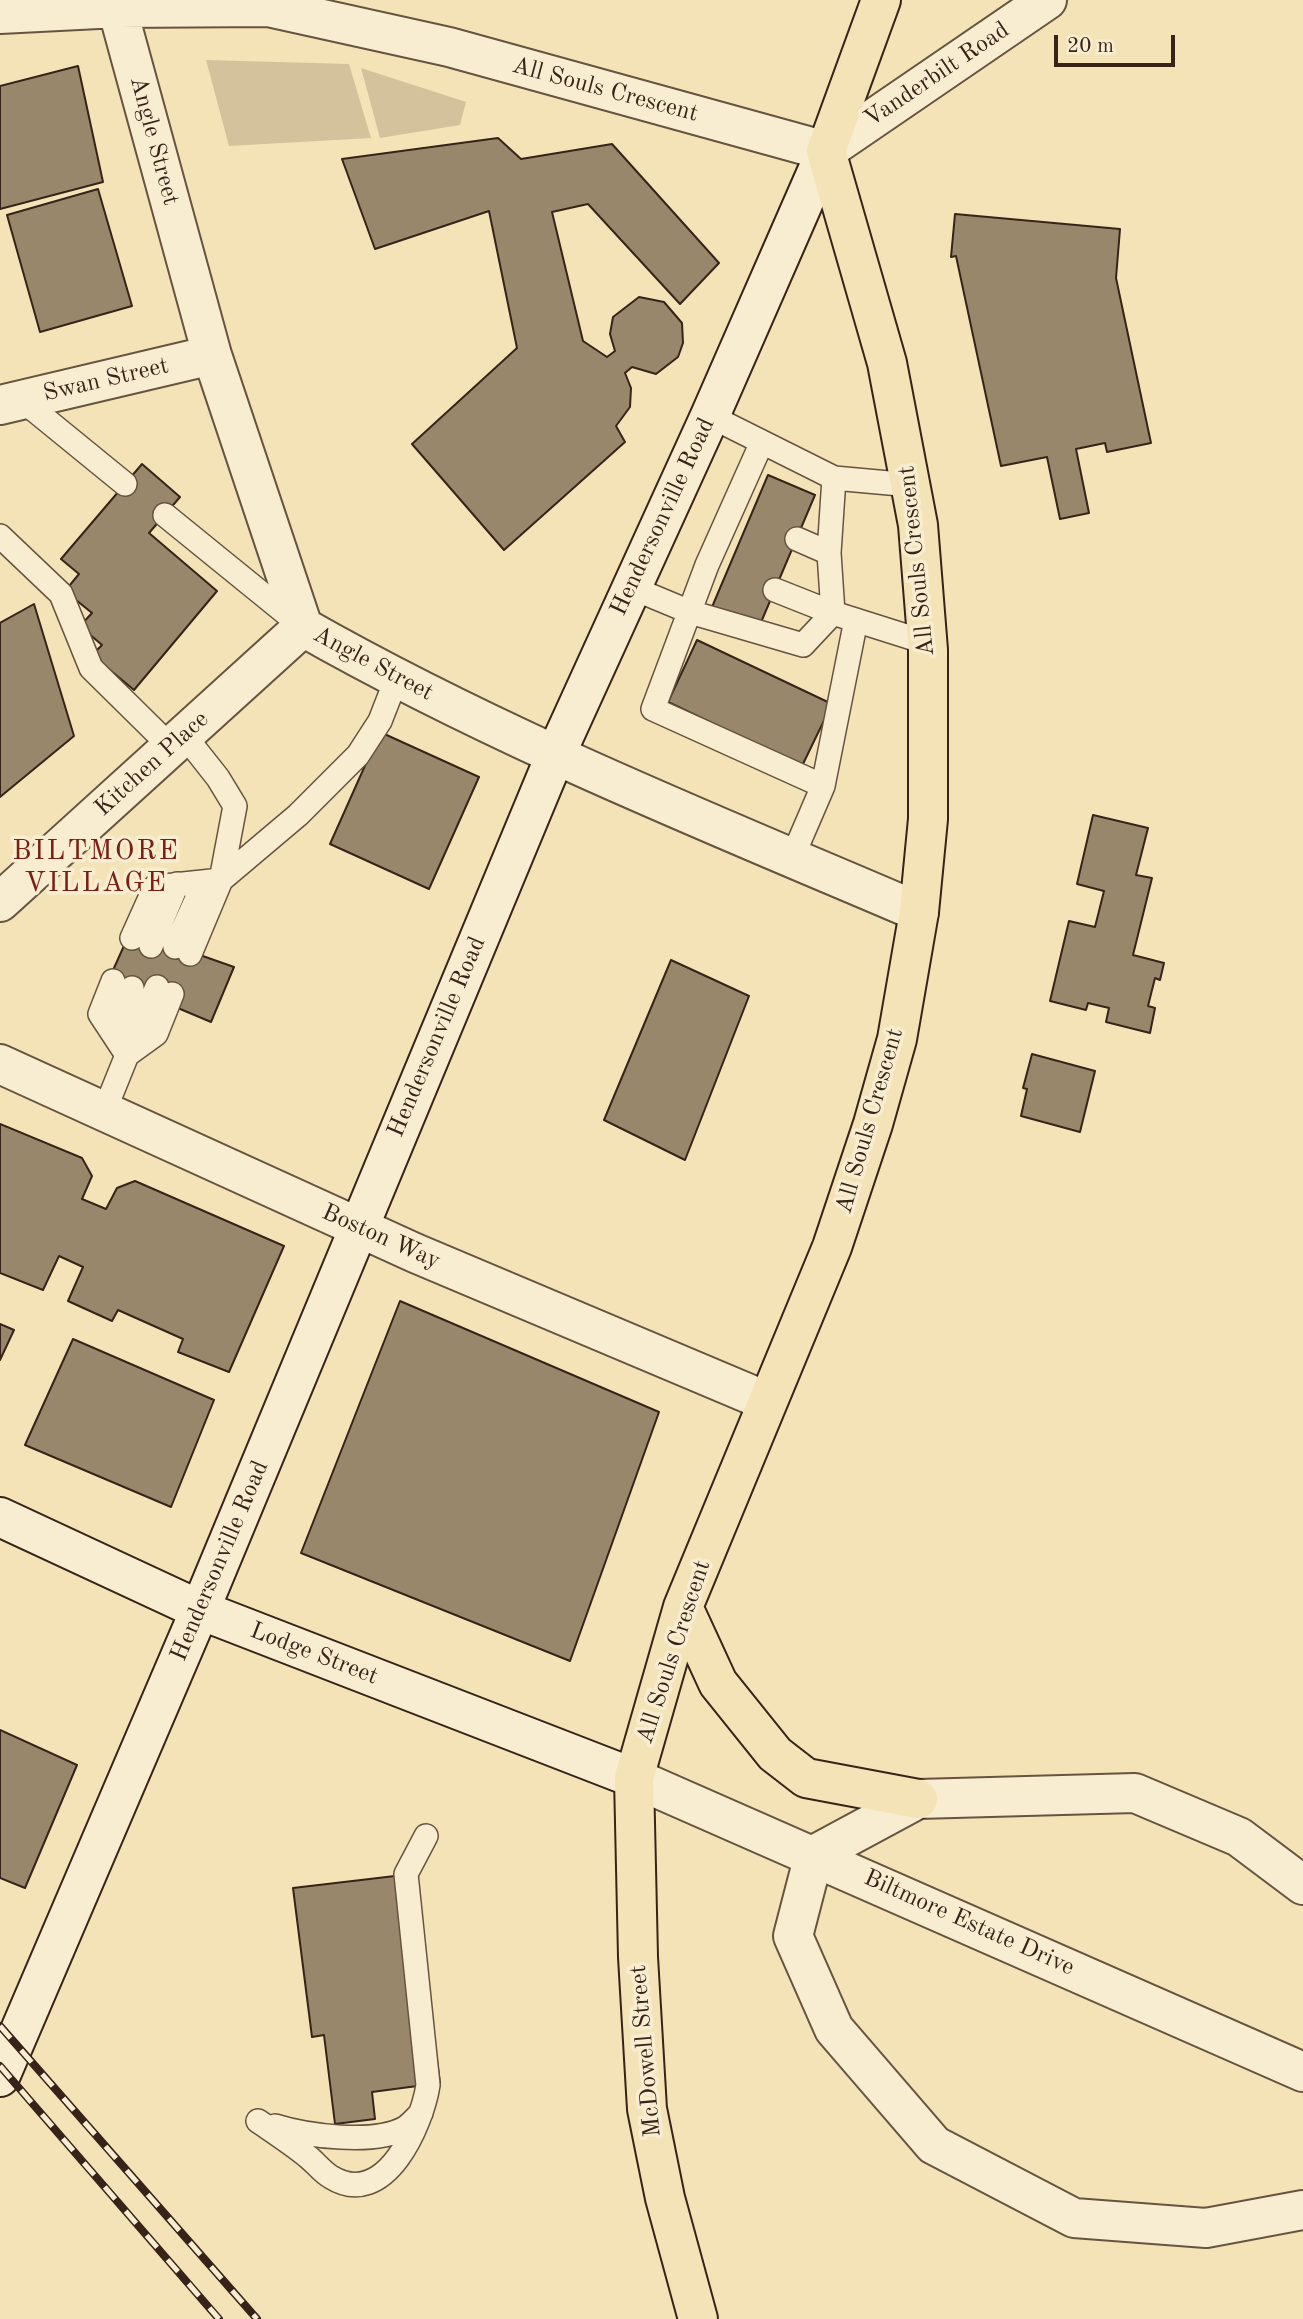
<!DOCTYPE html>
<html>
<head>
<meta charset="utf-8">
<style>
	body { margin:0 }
	#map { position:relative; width:1303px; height:2319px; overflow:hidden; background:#f4e3b7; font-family:"Old Standard TT",serif }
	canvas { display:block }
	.scale { position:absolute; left:1054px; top:35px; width:121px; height:32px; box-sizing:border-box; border:4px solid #372319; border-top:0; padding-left:9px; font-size:21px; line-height:24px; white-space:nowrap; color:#372319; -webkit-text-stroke:5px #f8edd0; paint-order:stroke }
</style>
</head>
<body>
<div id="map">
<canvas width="1303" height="2319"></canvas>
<div class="scale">20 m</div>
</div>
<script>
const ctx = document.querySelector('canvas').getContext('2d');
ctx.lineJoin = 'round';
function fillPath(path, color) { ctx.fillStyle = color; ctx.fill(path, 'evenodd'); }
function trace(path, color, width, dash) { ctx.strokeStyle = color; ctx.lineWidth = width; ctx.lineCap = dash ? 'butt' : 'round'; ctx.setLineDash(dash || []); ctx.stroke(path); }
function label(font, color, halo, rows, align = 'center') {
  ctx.font = font + ' "Old Standard TT",serif'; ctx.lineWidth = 7; ctx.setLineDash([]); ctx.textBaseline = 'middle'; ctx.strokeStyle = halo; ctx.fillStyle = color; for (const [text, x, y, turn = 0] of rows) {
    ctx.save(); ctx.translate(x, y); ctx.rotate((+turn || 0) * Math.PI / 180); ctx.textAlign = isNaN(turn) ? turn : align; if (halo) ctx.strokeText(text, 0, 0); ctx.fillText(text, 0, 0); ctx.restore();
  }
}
fillPath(new Path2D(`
	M206 60 349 64 371 138 229 146Z
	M361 68 466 102 460 125 380 138Z`), '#d4c29c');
const building = new Path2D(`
	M78 66 103 182 0 209V86Z
	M498 138 521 159 612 144 719 263 680 304 588 204 552 212 583 341 607 357 615 351 610 334 613 317 639 297 664 302 682 323 683 343 678 357 656 374 632 367 625 373 631 388 630 407 616 426 625 442 504 550 412 444 517 348 489 211 375 249 342 159Z
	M98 189 132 306 40 332 7 215Z
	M955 214 1120 229 1116 278 1151 443 1107 452 1105 443 1076 449 1089 513 1060 519 1047 457 1001 466 956 256 951 257Z
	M142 464 180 497 149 533 217 591 134 690 92 655 102 645 80 626 92 613 65 591 79 574 61 559Z
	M768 475 815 495 759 627 712 607Z
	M34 604 74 736 0 797V623Z
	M697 640 832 704 802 766 668 702Z
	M380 732 479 777 429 889 330 844Z
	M1093 815 1148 828 1136 875 1152 878 1133 955 1164 963 1160 980 1155 978 1148 1006 1155 1008 1150 1033 1106 1022 1109 1008 1088 1003 1086 1010 1050 1001 1069 921 1095 927 1104 891 1077 884Z
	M128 937 160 941 234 967 211 1022 109 979Z
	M671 960 749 996 685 1160 604 1120Z
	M1032 1054 1095 1071 1080 1132 1021 1116 1027 1089 1023 1088Z
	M0 1124 82 1158 92 1176 82 1199 106 1209 117 1188 135 1181 284 1246 229 1372 178 1352 183 1339 118 1310 112 1321 68 1301 83 1267 59 1256 43 1290 0 1273Z
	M400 1301 659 1412 570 1661 301 1553Z
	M0 1324 14 1330 0 1360Z
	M73 1339 214 1400 171 1507 25 1445Z
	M0 1730 77 1765 25 1888 0 1878Z
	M412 1874 440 2083 372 2092 375 2119 335 2124 324 2035 312 2037 293 1888Z`);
fillPath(building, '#99876b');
trace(building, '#372319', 2);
const service = new Path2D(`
	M22 400 125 484
	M710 416 834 478 829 553 833 613 775 590
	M762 442 707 565 653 709 823 786
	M834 478 911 485
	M165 515 298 623
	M0 536 61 594 91 668 171 747
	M797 539 829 553
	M630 587 690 612 803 645 833 613 928 643
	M792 858 823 786 856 620
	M132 938 155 887 221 880 235 806 218 778 184 735
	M151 946 177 884
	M175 947 199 894
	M190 954 221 880 298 815 358 755 380 721 396 680
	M113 981 100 1014 127 1055
	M124 1045 118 1020 132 988
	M127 1055 157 987
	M104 1112 127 1055 156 1034 172 994
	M258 2121C274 2132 291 2143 307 2156 315 2162 322 2172 331 2177 385 2211 422 2124 428 2085L406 1874 426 1836
	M275 2126C307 2136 374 2145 405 2128 411 2124 416 2118 421 2113`);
const minor = new Path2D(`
	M115 0 212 355 303 627C500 739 711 823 919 912
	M0 14 118 8 268 7 449 47 826 151 1047 0
	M0 405 212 355
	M0 902 303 627
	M0 1064 415 1253 766 1401
	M634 1778 1303 2072
	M1303 1885 1239 1837 1135 1793 918 1799 814 1855 793 1936 834 2029 934 2145 1074 2218 1206 2228 1303 2210`);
const secondary = new Path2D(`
	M0 1517 200 1610 634 1778
	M0 2077 200 1610 555 756 710 416 826 151`);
const primary = new Path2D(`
	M683 1607 718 1683 775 1754 806 1778 918 1799
	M698 2319 665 2198 647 2109 638 1957 634 1778 683 1607 832 1247 873 1124 897 1039 919 912 928 819V650L918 525 887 363 826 151 881 0`);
trace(service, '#665340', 26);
trace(minor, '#665340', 42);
trace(secondary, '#372319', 42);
trace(primary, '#372319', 42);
trace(service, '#f8edd0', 23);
trace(minor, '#f8edd0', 38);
trace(secondary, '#f8edd0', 38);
trace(primary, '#f4e3b7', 38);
const rail = new Path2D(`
	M0 2026 257 2319
	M0 2066 219 2319`);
trace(rail, '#372319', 8);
trace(rail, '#f8edd0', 5, [16]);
label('24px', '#372319', '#f8edd0', [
	["Vanderbilt Road",937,75,-34],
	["All Souls Crescent",605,90,15],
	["Angle Street",154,141,75],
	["Swan Street",106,380,-13],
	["Hendersonville Road",663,517,-65],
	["All Souls Crescent",917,561,-96],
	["Angle Street",373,664,28],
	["Kitchen Place",152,764,-42],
	["Hendersonville Road",437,1037,-67],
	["All Souls Crescent",870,1121,-74],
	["Boston Way",381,1237,24],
	["Hendersonville Road",220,1561,-67],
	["All Souls Crescent",674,1652,-72],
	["Lodge Street",314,1654,21],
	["Biltmore Estate Drive",969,1923,24],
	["McDowell Street",646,2051,-95]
]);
ctx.letterSpacing = '2px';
label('28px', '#7a1f14', '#f8edd0', [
	["BILTMORE",96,852],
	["VILLAGE",96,884]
]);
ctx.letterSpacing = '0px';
</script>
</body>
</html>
